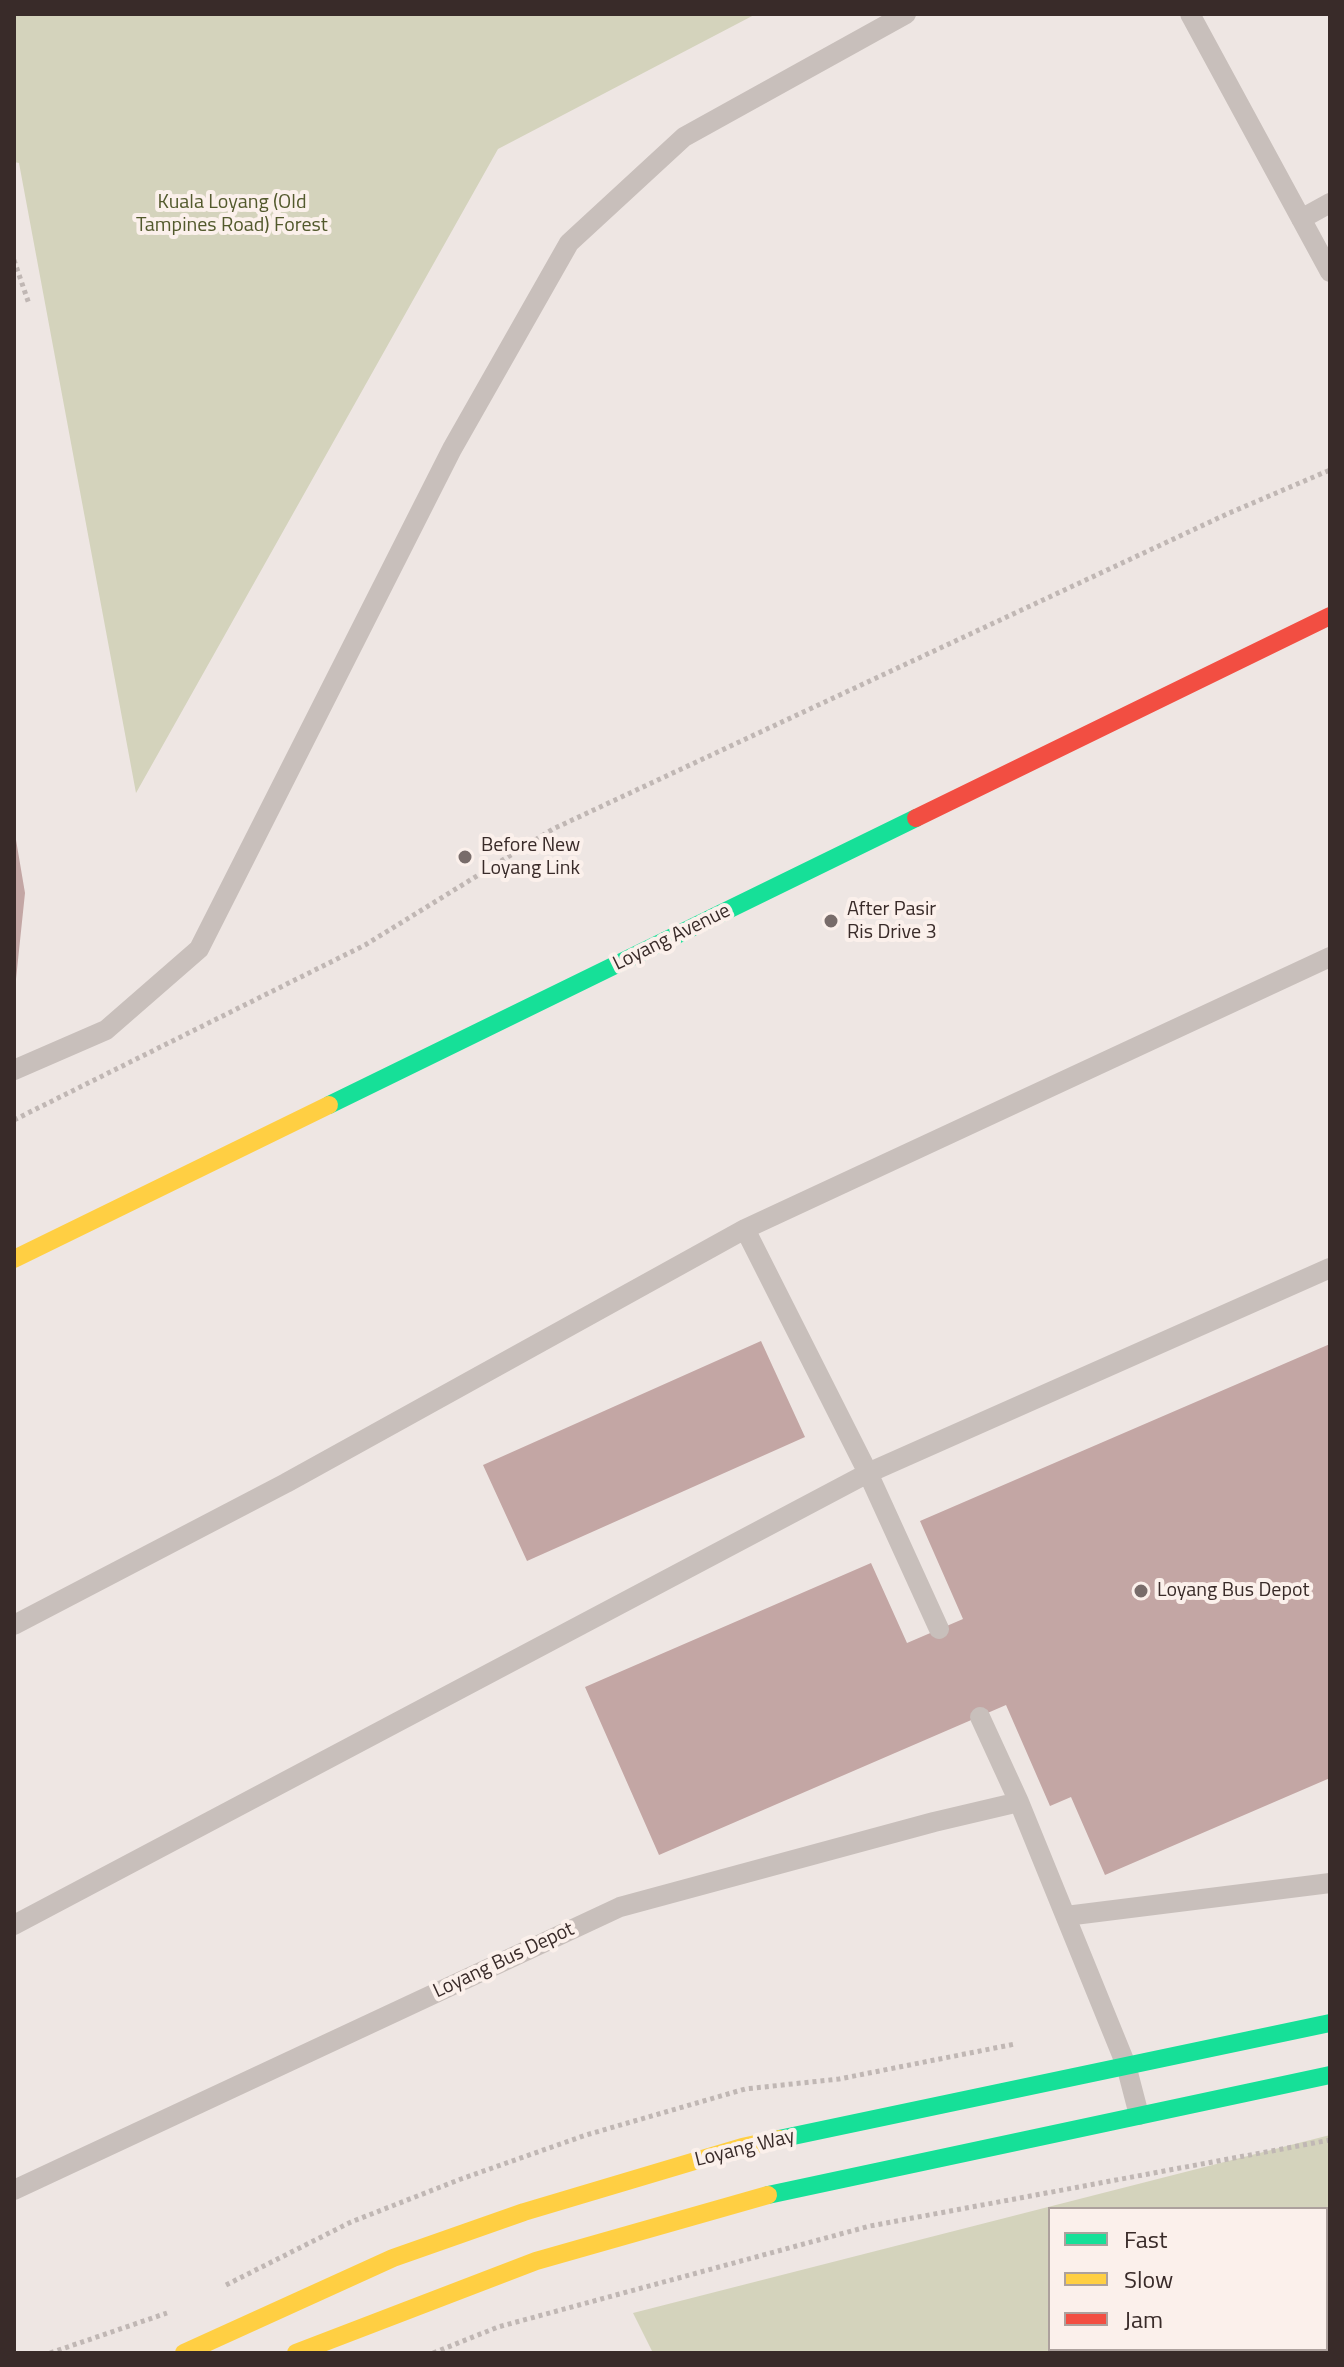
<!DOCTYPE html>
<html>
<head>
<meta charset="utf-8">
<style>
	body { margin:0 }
	#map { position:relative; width:1344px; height:2367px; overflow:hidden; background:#eee6e3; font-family:"Titillium Web",sans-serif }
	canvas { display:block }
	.frame { position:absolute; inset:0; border:16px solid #392b29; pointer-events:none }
	.legend { position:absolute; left:1048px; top:2207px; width:280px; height:144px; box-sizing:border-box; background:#fbf0eb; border:2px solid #ada19d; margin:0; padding:10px 14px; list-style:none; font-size:24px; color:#392b29 }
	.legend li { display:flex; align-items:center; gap:16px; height:40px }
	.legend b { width:40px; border:2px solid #ada19d }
</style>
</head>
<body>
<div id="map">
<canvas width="1344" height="2367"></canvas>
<div class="frame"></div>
<ul class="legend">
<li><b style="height:10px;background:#16e098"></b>Fast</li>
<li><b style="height:10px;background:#ffcf43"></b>Slow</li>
<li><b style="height:10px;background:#f24e42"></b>Jam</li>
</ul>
</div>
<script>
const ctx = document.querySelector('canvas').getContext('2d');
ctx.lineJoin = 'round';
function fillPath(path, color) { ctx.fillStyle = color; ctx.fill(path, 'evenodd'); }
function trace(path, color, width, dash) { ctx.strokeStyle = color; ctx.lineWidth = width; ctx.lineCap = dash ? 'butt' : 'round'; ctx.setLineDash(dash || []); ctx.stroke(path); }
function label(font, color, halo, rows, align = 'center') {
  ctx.font = font + ' "Titillium Web",sans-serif'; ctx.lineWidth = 8; ctx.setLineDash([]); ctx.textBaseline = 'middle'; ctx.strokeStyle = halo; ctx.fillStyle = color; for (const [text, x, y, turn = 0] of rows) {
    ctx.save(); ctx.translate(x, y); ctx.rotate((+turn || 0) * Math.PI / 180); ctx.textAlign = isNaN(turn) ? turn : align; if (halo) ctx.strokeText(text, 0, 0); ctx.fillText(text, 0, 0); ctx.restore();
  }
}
fillPath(new Path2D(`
	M14 14H756L498 149 136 793 19 163 14 162Z
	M1330 2135V2231L1326 2233V2209H1050V2349H1093L1085 2353H653L633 2313Z`), '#d4d3bc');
fillPath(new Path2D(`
	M14 828 25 893 16 979H14Z
	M761 1341 805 1437 527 1561 483 1465Z
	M1330 1344V1778L1105 1875 1071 1797 1050 1806 1006 1705 659 1855 585 1687 871 1563 907 1643 963 1619 920 1521Z`), '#c3a6a4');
trace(new Path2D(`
	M14 260 29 304
	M14 1120 365 945 553 829 1227 514 1330 470
	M226 2285 351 2222 461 2179 586 2135 745 2089 839 2079 1015 2044
	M50 2353 167 2313
	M433 2353 498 2327 870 2226 1330 2140`), '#c0b7b4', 5, [4, 4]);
trace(new Path2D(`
	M1190 14 1330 272
	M1301 219 1330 203
	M14 1070 106 1030 199 949 452 449 569 243 684 137 906 14
	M745 1229 868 1473 939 1629
	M14 1625 286 1483 745 1229 1330 957
	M980 1717 1019 1802 1126 2065 1139 2115
	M1066 1916 1330 1883
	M14 1925 868 1473 1330 1268
	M14 2190 620 1907 934 1822 1019 1802`), '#c8bfbb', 20);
trace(new Path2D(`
	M329 1105 916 818
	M779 2139 1330 2023
	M768 2195 1330 2075`), '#16e098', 18);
trace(new Path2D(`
	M14 1259 329 1105
	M184 2353 393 2258 524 2212 742 2147 779 2139
	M296 2353 536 2261 768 2195`), '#ffcf43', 18);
trace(new Path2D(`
	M916 818 1330 616`), '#f24e42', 18);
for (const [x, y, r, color] of [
	[465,857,8,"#786c6a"],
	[831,921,8,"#786c6a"],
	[1141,1591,8,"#786c6a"]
]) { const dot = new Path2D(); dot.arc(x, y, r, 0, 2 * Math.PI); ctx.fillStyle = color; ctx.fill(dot); trace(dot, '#fbf0eb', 3); }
label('20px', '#52592c', '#fbf0eb', [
	["Kuala Loyang (Old",232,203],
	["Tampines Road) Forest",232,226]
]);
label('20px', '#392b29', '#fbf0eb', [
	["Before New",481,846],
	["Loyang Link",481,869],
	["After Pasir",847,910],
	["Ris Drive 3",847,933],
	["Loyang Bus Depot",1157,1591]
], 'left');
label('20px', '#392b29', '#fbf0eb', [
	["Loyang Avenue",672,938,-26],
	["Loyang Bus Depot",504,1961,-25],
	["Loyang Way",745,2149,-14]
]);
</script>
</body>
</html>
